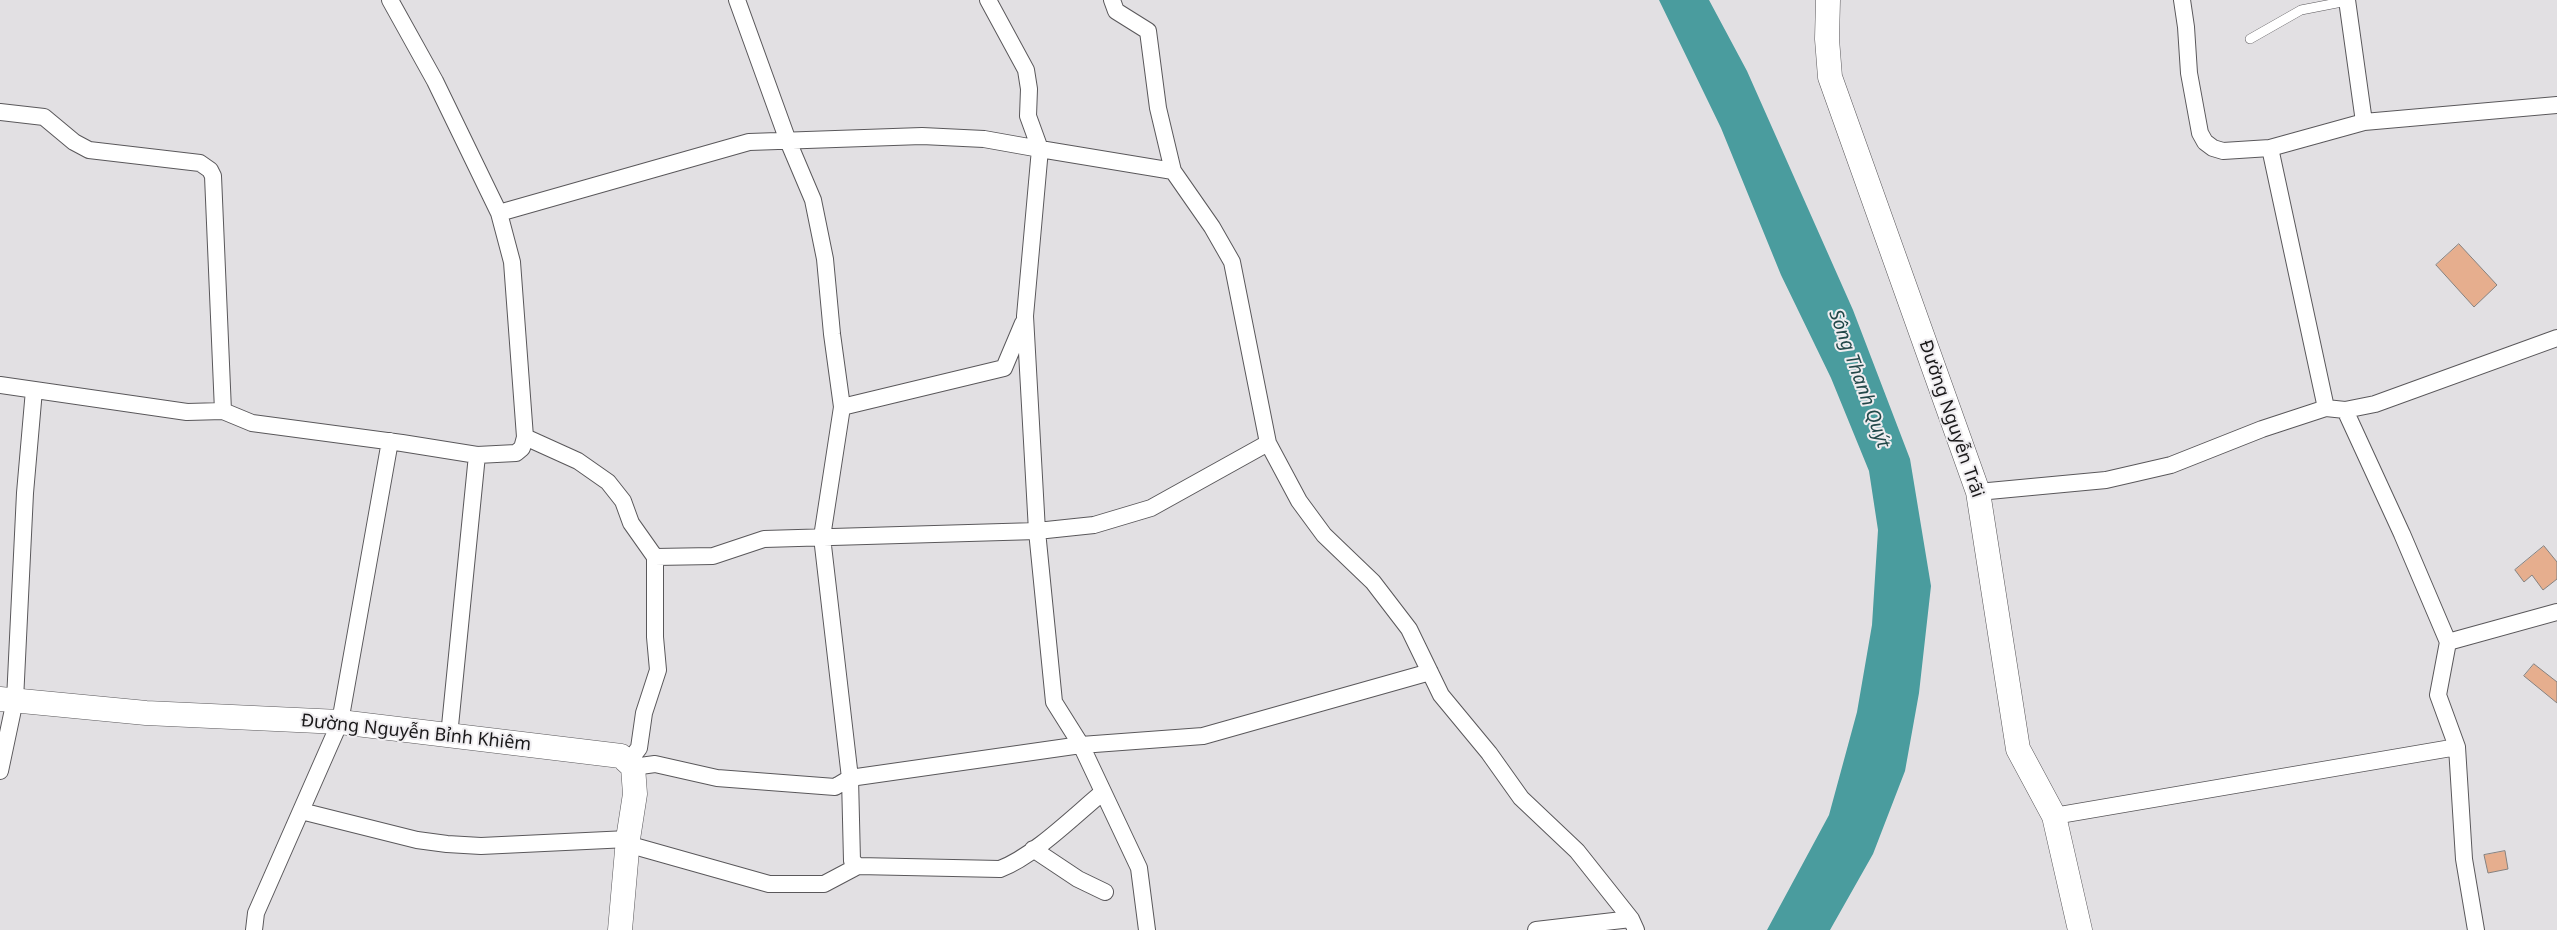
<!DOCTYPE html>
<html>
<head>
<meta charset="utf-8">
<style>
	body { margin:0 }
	canvas { display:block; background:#e2e0e3 }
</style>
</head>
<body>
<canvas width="2557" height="930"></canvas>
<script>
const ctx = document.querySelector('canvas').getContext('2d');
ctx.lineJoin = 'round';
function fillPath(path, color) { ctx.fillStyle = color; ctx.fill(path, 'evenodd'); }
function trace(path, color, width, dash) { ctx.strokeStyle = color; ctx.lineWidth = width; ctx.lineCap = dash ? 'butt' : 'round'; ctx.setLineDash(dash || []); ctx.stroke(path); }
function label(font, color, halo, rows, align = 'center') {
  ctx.font = font + ' "Noto Sans",sans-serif'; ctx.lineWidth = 4; ctx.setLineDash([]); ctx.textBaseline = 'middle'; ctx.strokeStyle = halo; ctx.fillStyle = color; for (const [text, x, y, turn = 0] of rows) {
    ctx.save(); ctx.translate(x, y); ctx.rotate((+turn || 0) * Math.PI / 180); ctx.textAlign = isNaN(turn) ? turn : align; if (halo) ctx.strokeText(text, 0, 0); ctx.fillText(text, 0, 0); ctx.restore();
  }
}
fillPath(new Path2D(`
	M1659 0H1709L1747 71 1853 310 1910 459 1931 586 1919 693 1905 771 1873 854 1830 930H1767L1829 815 1857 712 1872 625 1878 530 1869 471 1831 378 1781 275 1721 128Z`), '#4a9c9e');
const building = new Path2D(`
	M2459 244 2497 285 2474 307 2436 265Z
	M2544 546 2557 562V579L2543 590 2532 575 2524 582 2515 570Z
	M2534 664 2557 682V703L2524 676Z
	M2505 851 2508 869 2488 873 2484 855Z`);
fillPath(building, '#e6ae8e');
trace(building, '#868280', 1);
const lane = new Path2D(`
	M2250 39 2301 10 2347 1`);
const street = new Path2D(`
	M737 0 788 141 813 200 825 259 832 334 842 407 822 537 850 778 852 861 858 866 1000 869C1034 856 1074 816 1103 792
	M988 0 1026 70 1029 89 1028 116 1040 149 1173 171
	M1112 0 1116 11 1148 31 1158 108 1173 171 1212 227 1232 262 1268 443 1299 501 1324 535 1373 582 1409 629 1441 695 1489 753 1521 798 1577 851 1631 919 1636 930
	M2182 0 2186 27 2189 73 2200 133 2205 142 2213 148 2223 151 2270 148 2364 122 2557 105
	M2347 0 2364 122
	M0 112 44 117 74 142 89 150 200 163 210 170 213 176 223 411
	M2270 148 2326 408
	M499 213 749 142 922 136 984 139 1040 149 1025 316 1037 531 1054 702 1081 745 1139 868 1147 930
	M0 385 187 412 223 411 252 423 402 443 477 455 516 453 522 448 525 437 512 262 499 213 435 81 390 0
	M842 407 1004 368 1023 323
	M2345 410 2402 534 2448 642 2438 695 2457 747 2464 859 2476 930
	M525 437 578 461 608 482 623 501 631 523 655 557V637L658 670 644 713 639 748 629 761
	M1978 492 2106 480 2171 465 2262 429 2326 408 2345 410 2375 404 2557 338
	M655 557 713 556 764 539 1037 531 1094 525 1151 508 1268 443
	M2448 642 2557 612
	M449 736 477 455
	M633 767 655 764 717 778 835 787 850 778 1081 745 1203 736 1430 672
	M0 771 15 700 25 493 34 390
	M301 811 417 840 447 844 481 846 628 839
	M2054 816 2457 747
	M627 844 769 884H824L858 866
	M1033 849 1078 879 1105 892
	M254 930 256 913 340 722 390 441
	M1536 930 1631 919`);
const secondary = new Path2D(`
	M1828 0 1827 39 1830 77 1978 492 2018 749 2054 816 2080 930
	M0 699 146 713 340 722 621 756 633 767 635 794 628 839 620 930`);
trace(lane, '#5a585b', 10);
trace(street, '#5a585b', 18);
trace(secondary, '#5a585b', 25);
trace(lane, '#fff', 9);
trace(street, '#fff', 16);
trace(secondary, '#fff', 24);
label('18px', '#1a191a', '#efedf0', [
	["Đường Nguyễn Trãi",1951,419,71],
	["Đường Nguyễn Bỉnh Khiêm",416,733,6]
]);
label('italic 19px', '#224849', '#efedf0', [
	["Sông Thanh Quýt",1859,379,70]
]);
</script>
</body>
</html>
